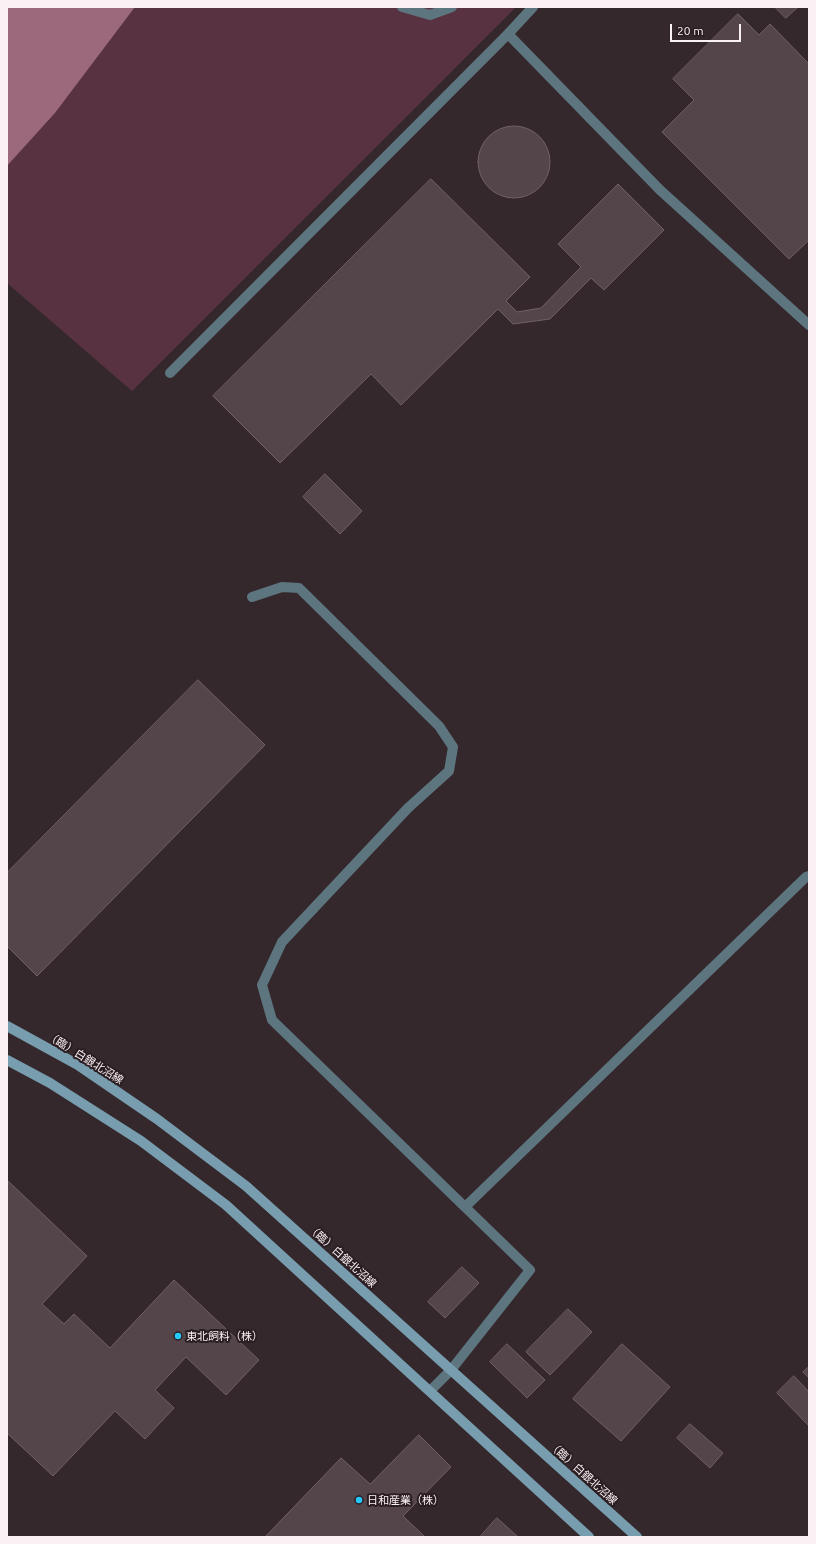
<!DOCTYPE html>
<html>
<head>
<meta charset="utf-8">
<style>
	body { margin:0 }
	#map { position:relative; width:816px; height:1544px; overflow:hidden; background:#35282c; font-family:Ubuntu,sans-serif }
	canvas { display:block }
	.frame { position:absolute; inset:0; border:8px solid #faf1f4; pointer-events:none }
	.scale { position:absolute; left:670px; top:24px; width:71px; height:18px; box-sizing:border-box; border:2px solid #faf1f4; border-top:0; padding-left:5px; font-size:12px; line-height:14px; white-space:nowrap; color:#faf1f4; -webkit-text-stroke:3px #2b1e23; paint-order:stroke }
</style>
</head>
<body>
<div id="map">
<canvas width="816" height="1544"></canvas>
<div class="frame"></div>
<div class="scale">20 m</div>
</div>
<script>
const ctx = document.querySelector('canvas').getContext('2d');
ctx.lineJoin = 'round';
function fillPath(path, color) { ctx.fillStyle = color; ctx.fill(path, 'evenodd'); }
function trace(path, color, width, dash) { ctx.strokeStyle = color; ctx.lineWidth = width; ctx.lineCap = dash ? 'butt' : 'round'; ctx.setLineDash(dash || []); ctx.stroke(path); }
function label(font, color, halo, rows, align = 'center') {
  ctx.font = font + ' Ubuntu,"Noto Sans JP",sans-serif'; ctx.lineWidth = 4; ctx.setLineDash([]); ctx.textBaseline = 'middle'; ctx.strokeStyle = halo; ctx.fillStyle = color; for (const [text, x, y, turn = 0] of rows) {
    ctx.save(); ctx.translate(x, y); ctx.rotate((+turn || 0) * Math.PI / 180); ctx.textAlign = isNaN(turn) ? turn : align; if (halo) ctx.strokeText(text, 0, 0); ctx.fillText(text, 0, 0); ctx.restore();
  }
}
fillPath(new Path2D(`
	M135 7H516L132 391 7 283V166L55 113Z`), '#583240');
fillPath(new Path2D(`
	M7 7H135L55 113 7 166Z`), '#9c687b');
const building = new Path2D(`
	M775 7H798L786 18Z
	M738 14 759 35 770 24 809 64V240L789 259 662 132 694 100 673 79Z
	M478 162a36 36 0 1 1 72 0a36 36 0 1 1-72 0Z
	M431 179 530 277 506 301 517 312 541 308 581 267 558 244 618 184 664 230 604 290 591 278 550 319 513 324 498 309 401 405 371 374 280 463 213 396Z
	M325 474 362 511 340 534 303 497Z
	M198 680 265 745 37 976 7 946V873Z
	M7 1180 87 1256 42 1304 64 1324 74 1314 110 1348 174 1280 259 1360 226 1395 186 1357 155 1390 174 1408 145 1439 115 1411 53 1476 7 1433Z
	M462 1267 479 1283 445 1318 428 1302Z
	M568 1309 592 1332 550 1375 526 1352Z
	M507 1344 545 1380 527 1398 490 1362Z
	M622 1344 670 1387 621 1441 573 1399Z
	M809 1367V1378L803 1372Z
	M794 1376 809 1392V1426L777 1393Z
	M690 1424 723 1453 710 1468 677 1438Z
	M419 1435 451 1467 403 1516 425 1537H265L341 1458 370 1484Z
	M497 1518 518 1537H480Z`);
fillPath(building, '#53454a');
trace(building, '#706166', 1);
trace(new Path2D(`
	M402 7 430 15 452 7
	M508 34 660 190 809 325
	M252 597 282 587 299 588 439 726 453 747 449 771 408 808 282 942 262 985 272 1020 530 1270 451 1370 430 1391
	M465 1207 806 877 809 876`), '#5d757f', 10);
trace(new Path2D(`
	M170 373 508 34 533 7`), '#5d757f', 10);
trace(new Path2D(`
	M7 1026 78 1065 157 1119 246 1186 637 1537
	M7 1060 50 1083 141 1141 226 1205 589 1537`), '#779dae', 10);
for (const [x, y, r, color] of [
	[178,1336,4,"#24c9fe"],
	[359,1500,4,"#24c9fe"]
]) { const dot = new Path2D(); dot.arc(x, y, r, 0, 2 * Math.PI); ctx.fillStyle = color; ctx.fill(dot); trace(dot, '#2b1e23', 1.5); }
label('11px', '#faf1f4', '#2b1e23', [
	["（臨）白銀北沼線",85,1058,32],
	["（臨）白銀北沼線",342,1256,42],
	["（臨）白銀北沼線",583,1473,42]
]);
label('11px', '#faf1f4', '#2b1e23', [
	["東北飼料（株）",186,1336],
	["日和産業（株）",367,1500]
], 'left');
</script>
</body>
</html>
